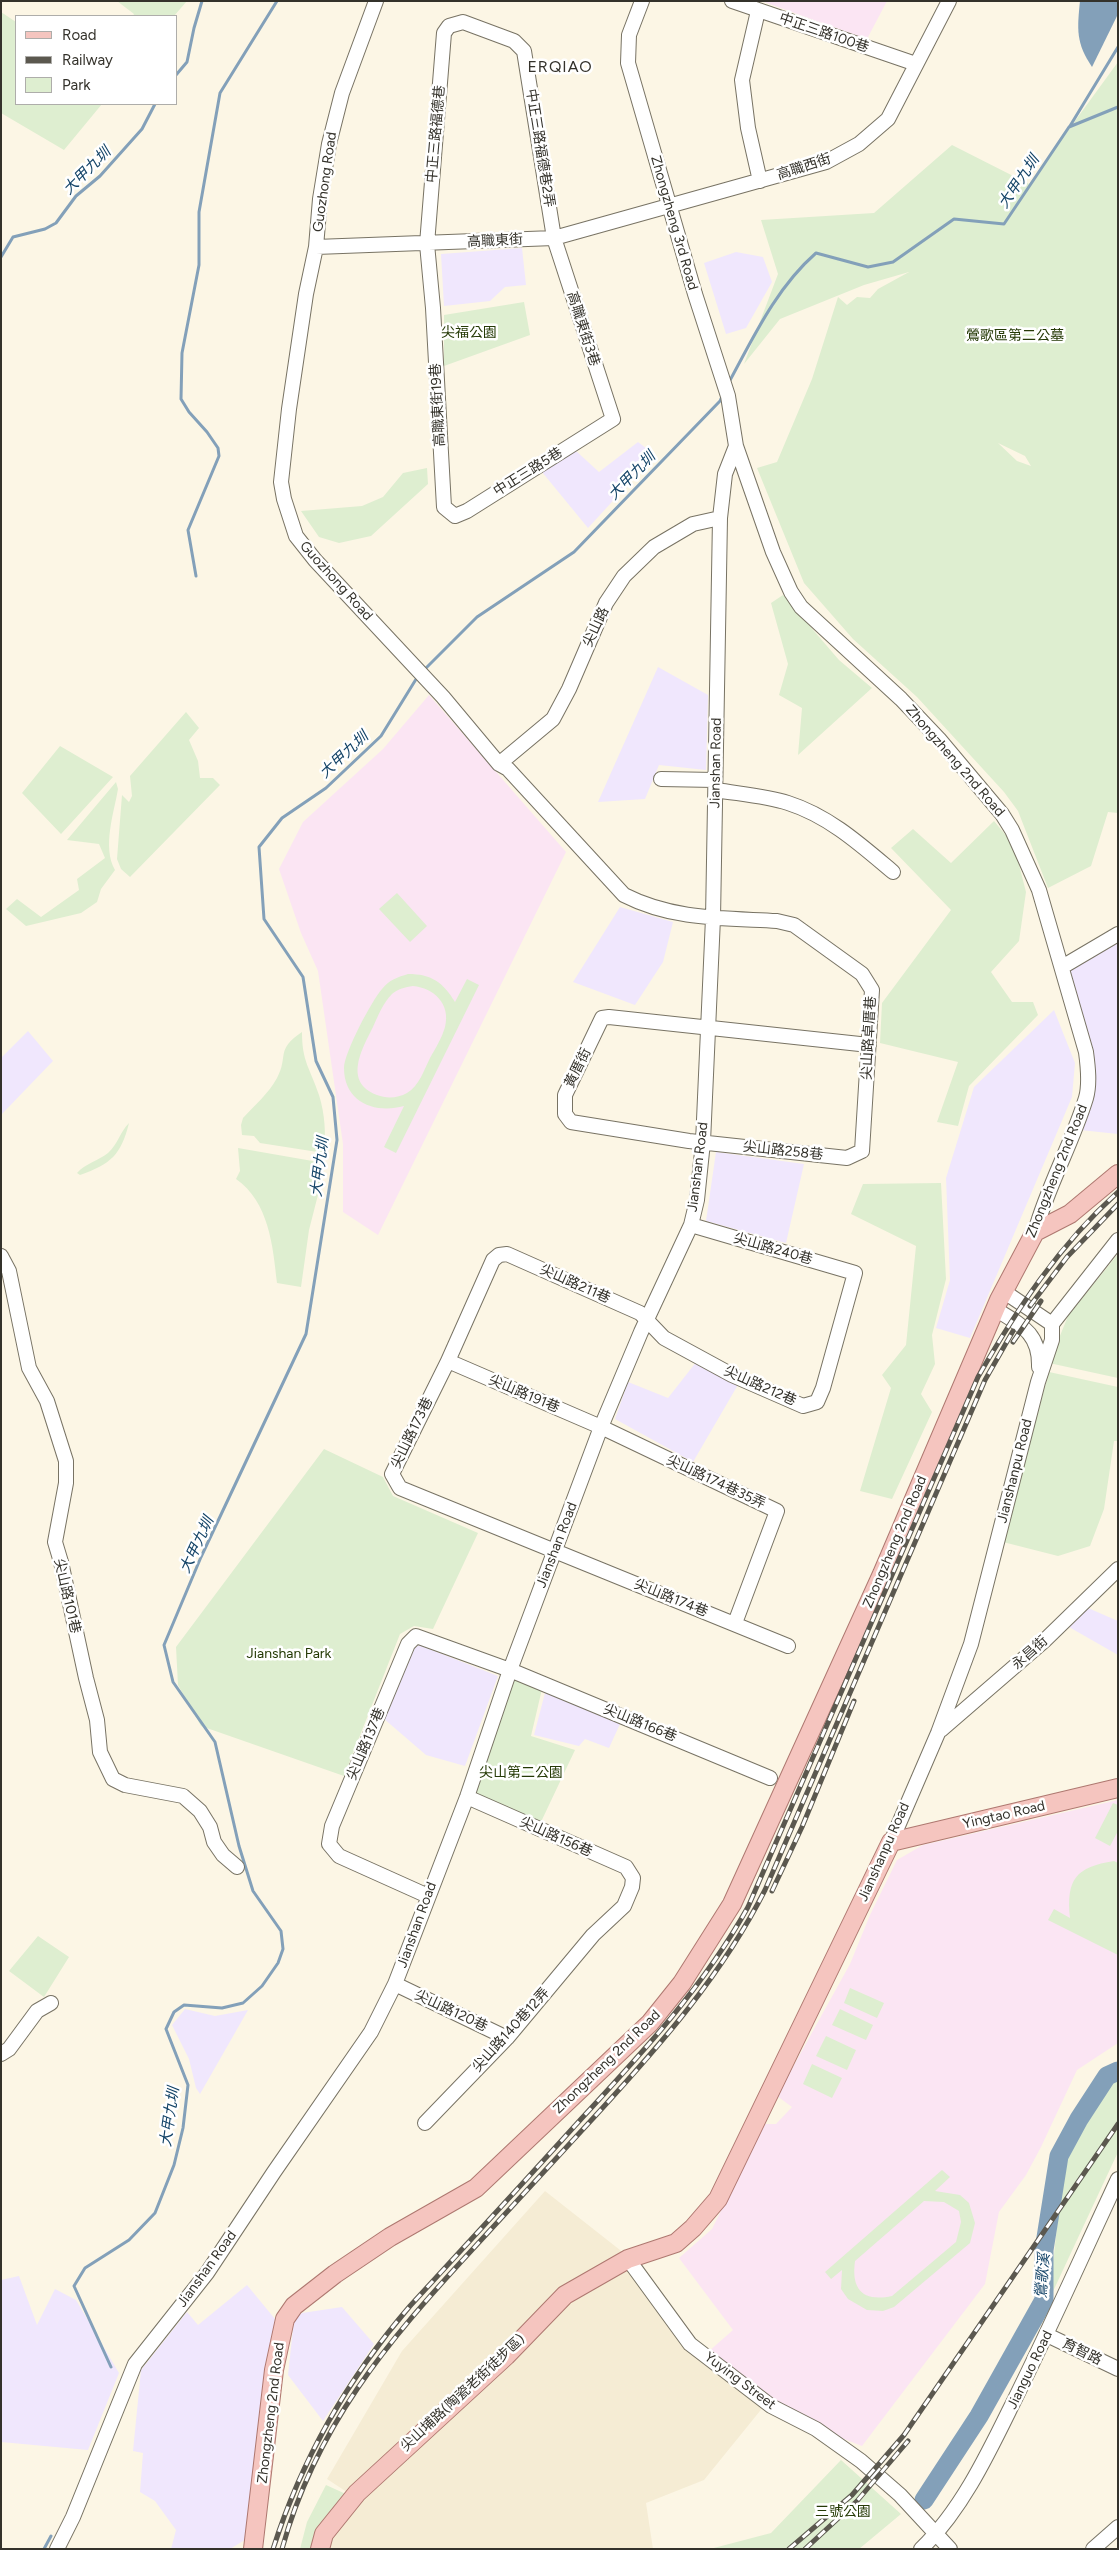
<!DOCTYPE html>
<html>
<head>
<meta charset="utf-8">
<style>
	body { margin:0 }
	#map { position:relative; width:1119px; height:2550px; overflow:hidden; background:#fcf6e5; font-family:Figtree,sans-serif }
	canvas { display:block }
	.frame { position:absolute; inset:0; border:2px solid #34322b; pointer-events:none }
	.legend { position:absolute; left:15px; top:15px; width:162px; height:90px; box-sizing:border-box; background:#fff; border:1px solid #aeadaa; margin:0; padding:6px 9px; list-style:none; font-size:15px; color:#34322b }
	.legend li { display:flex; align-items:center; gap:10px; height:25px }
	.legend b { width:25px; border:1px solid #aeadaa }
</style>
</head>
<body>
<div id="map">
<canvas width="1119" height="2550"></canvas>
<div class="frame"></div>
<ul class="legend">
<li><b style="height:6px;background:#f5c5bf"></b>Road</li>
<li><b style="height:6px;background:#5b584f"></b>Railway</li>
<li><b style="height:14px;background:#deeed0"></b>Park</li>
</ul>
</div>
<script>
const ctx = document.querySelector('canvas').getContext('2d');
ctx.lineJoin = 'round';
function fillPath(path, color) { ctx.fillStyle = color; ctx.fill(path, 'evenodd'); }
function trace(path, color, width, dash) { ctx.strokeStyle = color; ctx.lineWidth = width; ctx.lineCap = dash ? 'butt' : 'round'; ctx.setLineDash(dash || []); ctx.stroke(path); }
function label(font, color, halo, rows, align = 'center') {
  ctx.font = font + ' Figtree,"Noto Sans TC",sans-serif'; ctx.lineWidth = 5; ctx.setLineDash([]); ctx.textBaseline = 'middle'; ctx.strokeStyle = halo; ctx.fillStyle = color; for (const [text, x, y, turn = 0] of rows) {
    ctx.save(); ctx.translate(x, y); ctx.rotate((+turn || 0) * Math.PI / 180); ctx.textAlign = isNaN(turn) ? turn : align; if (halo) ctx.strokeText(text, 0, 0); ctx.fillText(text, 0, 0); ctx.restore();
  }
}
fillPath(new Path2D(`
	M545 2191 620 2250 686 2347 764 2406 704 2480 646 2503 653 2549H326L330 2538 359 2500 327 2479 402 2351Z`), '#f5ecd4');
fillPath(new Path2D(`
	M522 248 526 285 505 287 490 301 444 306 441 254Z
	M736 252 763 257 772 282 746 328 726 334 704 263Z
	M638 442 655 455 588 528 542 472 575 450 599 472Z
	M658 667 708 695 706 770 659 765 645 799 598 802Z
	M620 907 673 922 663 962 635 1005 573 982Z
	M1118 942V1134L1080 1130 1090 1093 1068 969Z
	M1054 1010 1075 1063 1072 1097 970 1338 936 1328 950 1280 946 1178 974 1087Z
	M28 1031 53 1061 1 1115V1058Z
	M716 1152 804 1164 786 1243 706 1221Z
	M697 1361 739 1383 693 1462 615 1419 628 1382 668 1398Z
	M1088 1608 1118 1621V1655L1069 1627Z
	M419 1645 498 1676 465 1766 426 1755 383 1718 409 1652Z
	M546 1689 620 1724 609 1748 585 1739 579 1746 534 1735Z
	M185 2009 215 2016 248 2010 200 2094 196 2088 189 2059 172 2025Z
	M19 2276 37 2325 55 2289 76 2300 119 2373 88 2450 1 2442V2280Z
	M247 2285 275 2319 248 2538 230 2549H171L176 2530 155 2501 140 2492 143 2453 133 2451 141 2370 187 2312 198 2325Z
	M342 2307 374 2344 323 2421 288 2375 294 2319 302 2313Z`), '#f0e7fd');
fillPath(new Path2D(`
	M761 1H887L867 39Z
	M429 695 566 852 378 1235 343 1212V1144L318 971 301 933 279 869 303 822 383 749Z
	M1118 1800V2043L1077 2070 1041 2147 1026 2175 999 2212 985 2284 862 2446 834 2435 774 2401 708 2352 733 2330 679 2258 712 2229 764 2124H776L792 2107 777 2096 850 1964 870 1915 897 1860 923 1845Z`), '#fbe5f3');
fillPath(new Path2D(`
	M117 1H187L174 16H133L134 14Z
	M1 12 16 22V104H102L64 150 1 113Z
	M1118 62V813L1108 812 1091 866 1048 888 1018 811 1004 792 917 697 853 639 804 583 757 468 777 462 812 379 838 297 847 305 857 297 870 298 878 289 909 272 864 285 780 319 744 364 778 274 761 220 874 213 952 145 1029 184ZM998 443 1025 456 1031 466 1017 461Z
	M524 302 530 335 444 366V315Z
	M427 468 428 484 371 536 339 543 319 537 301 511 362 506 383 497 403 473Z
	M783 595 839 660 872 688 798 755 802 708 779 695 788 664 771 603Z
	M186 712 199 728 189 740 198 761 200 778H213L220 785 130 877 121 869 117 859 122 795 129 802 132 796 130 776Z
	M60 746 113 777 61 834 22 793Z
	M116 782 118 789C114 813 102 847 115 870L101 889 97 902 81 913 26 926 6 909 17 899 41 917 79 890 77 879 105 858 99 844 67 840Z
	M994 821 1014 845 1026 892 1019 941 991 972 1012 1002H1033L1038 1015 969 1086 958 1126 937 1122 958 1062 880 1043 882 1003 951 910 891 848 913 829 951 863Z
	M397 893 427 926 410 942 379 909Z
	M408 974C431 974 443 982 455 1002L467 979 479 985 396 1153 384 1147 404 1106C376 1114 344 1103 344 1068 344 1053 372 1000 382 989 389 980 398 977 408 974ZM413 986C434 988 451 1004 445 1027 442 1038 435 1049 430 1058 424 1070 419 1086 407 1093 398 1098 387 1099 377 1095 343 1082 362 1049 373 1027 378 1016 383 1003 392 994 398 989 405 987 413 986Z
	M302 1032C302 1062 310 1068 319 1095 325 1114 326 1134 324 1153L260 1143 254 1136 242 1135 241 1125 243 1118C254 1106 269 1093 277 1078 289 1056 275 1050 302 1032Z
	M129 1123C121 1155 111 1164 80 1175L77 1173C86 1163 98 1161 108 1153 118 1144 120 1132 129 1123Z
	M238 1148 324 1163 320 1187 309 1230 301 1287 277 1283C273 1246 269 1202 236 1179L240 1171Z
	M941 1183 946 1279 932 1335 935 1364 921 1394 932 1412 892 1499 860 1491 891 1388 882 1375 906 1345 916 1246 851 1214 863 1184Z
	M1118 1254V1378L1049 1363 1068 1316Z
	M1049 1372 1118 1387V1441H1114L1104 1509 1090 1546 1058 1556 1003 1542Z
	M324 1449 383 1477 393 1496 478 1533 433 1629 414 1626 400 1634 344 1776 201 1726 178 1685 176 1647Z
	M514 1677 542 1689 531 1736 575 1750 540 1824 472 1796Z
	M1113 1803 1118 1805V1831L1110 1846 1095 1838Z
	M1114 1861 1118 1863V1955L1048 1920 1054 1909 1070 1918C1066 1879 1076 1867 1114 1861Z
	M38 1936 69 1957 44 1997 9 1971Z
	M850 1988 884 2003 877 2018 844 2003Z
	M840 2009 873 2025 866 2040 832 2025Z
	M826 2036 856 2050 847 2070 816 2056Z
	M812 2064 842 2078 832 2098 803 2084Z
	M1118 2081V2152L1049 2300 1065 2153 1112 2083Z
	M942 2170 950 2177 935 2191 960 2195 969 2203 975 2223 970 2243 894 2307 883 2311 867 2310 848 2299 841 2289 842 2270 831 2279 825 2272ZM924 2201 944 2202 959 2211 961 2222 956 2242 892 2296C863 2302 851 2290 855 2261Z
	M841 2460 901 2514 859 2549H710L771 2533Z
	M326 2485 348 2495 316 2549H300L307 2522Z`), '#deeed0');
fillPath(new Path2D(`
	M1080 1H1118V14L1092 67C1076 43 1077 30 1080 1Z`), '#83a0b9');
trace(new Path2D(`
	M176 75 187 62 194 28 202 1
	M1070 126 1118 47
	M1 257 13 237 45 229 56 223 76 196 100 176 142 129 155 104
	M728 384C753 338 776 288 816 253L868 267 893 262 954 219 1004 224 1069 127 1118 107
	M196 576 188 530 219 456 218 448 207 432 189 412 181 399 182 353 199 265V212L220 93 277 1
	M423 671 477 617 574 552 720 401 723 394
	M111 2367 74 2286 85 2268 129 2240 155 2213 174 2165 183 2128 188 2085 166 2029 174 2012 184 2005 222 2008 243 2003 262 1986 278 1963 283 1949 281 1931 253 1891 239 1846 215 1742 173 1682 164 1645 201 1557 306 1334 337 1140 333 1097 316 1061 303 977 264 919 259 847 282 818 326 788 381 736 418 676
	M44 2549 51 2536`), '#83a0b9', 3);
trace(new Path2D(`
	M924 2500 979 2416 1044 2300V2250L1059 2156 1079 2119 1107 2076 1118 2071`), '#83a0b9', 19);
const minor = new Path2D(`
	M376 1 342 93 329 144 320 199 316 247 306 294 289 409 281 482 284 499 296 536 315 560 443 697 499 764 508 769 624 895C673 920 723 918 777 921L794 925 862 974 872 990 862 1151 847 1158 689 1141 571 1122 565 1114V1095L602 1018 609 1017 869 1045
	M642 1 629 35 628 63 695 294 728 396 736 446 773 552 791 592 801 607 901 699 939 739 1002 814 1012 830 1039 890 1086 1052C1088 1067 1090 1084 1086 1098 1072 1144 1048 1185 1035 1232
	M732 1 916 64
	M758 11 742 80 748 128 760 181
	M463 22 514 41 524 51 554 238 613 419 467 511 455 516 444 507 433 308 427 244 444 33 449 26Z
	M316 247 554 238 826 162 859 144 888 119 949 1
	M499 764 553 719 569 689 606 603 624 576 654 547 693 524 720 518
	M661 779 715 780
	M716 790C740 794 766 796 788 803 829 816 861 845 893 872
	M1062 967 1118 934
	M691 1225 855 1273 823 1388 817 1402 803 1406 732 1375 664 1338 640 1313 507 1254 499 1255 493 1260 448 1361 392 1474 400 1488 788 1646
	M1 1256 9 1271 29 1368 47 1401 66 1461V1483L55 1542 61 1562 86 1678 97 1720 100 1752 113 1779 125 1785 183 1796 200 1811 210 1827 214 1842 223 1855 237 1867
	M995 1309C1021 1325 1040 1333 1039 1367
	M1052 1324 1118 1240
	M448 1361 601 1427 777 1511 735 1623
	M941 1730 1044 1641 1118 1569
	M891 1842 938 1733 971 1644 1038 1382 1052 1340V1324L1003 1291
	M428 1896 339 1856 329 1844 332 1826 408 1644 416 1636 510 1670 770 1778
	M395 1984 507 2038
	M1 2054 9 2049 37 2011 51 2003
	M425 2123 507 2038 593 1935 624 1906 632 1887 633 1878 626 1867 467 1797
	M628 2259 690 2344 771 2406 816 2429 861 2461 900 2495 950 2549
	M1047 2335 1118 2369
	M57 2549 73 2517 135 2364 207 2273 274 2172 371 2032 395 1984 467 1797 510 1670 601 1427 641 1332 691 1225 697 1200 703 1142 713 918 720 518 725 474 736 446
	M921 2549C960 2512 987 2456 1010 2409 1048 2333 1082 2256 1118 2179
	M1093 2549 1118 2527`);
const major = new Path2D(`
	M253 2549 274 2370 285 2319 294 2306 335 2274 390 2237 476 2188 650 2023 682 1983 732 1904 882 1574 999 1300 1035 1232 1070 1214 1118 1174
	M320 2549 324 2534 357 2493 506 2356 565 2295 628 2259 676 2243 693 2228 718 2199 891 1842 1118 1788`);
trace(minor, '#787364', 16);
trace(major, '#ae7870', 20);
trace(minor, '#fff', 14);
trace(major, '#f5c5bf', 18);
const rail = new Path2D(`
	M1030 1306 1067 1257 1118 1204
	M1013 1342 1041 1301
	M772 1891 802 1827 854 1701
	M273 2549C302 2458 348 2378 410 2306 467 2244 525 2181 582 2118 643 2052 704 1986 748 1907L978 1377C1017 1309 1059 1245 1118 1192
	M282 2549C316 2426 387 2342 471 2251 513 2205 555 2160 597 2114 661 2044 722 1975 765 1890L985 1380 1013 1331
	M789 2549 852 2495 904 2435 1118 2124
	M805 2549 857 2501 908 2441`);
trace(rail, '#5b584f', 5);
trace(rail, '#fff', 3, [9]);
label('14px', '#34322b', '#fff', [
	["中正三路100巷",824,33,19],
	["中正三路福德巷",436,134,-85],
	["中正三路福德巷2弄",540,148,81],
	["高職西街",804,167,-18],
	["Guozhong Road",325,182,-82],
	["Zhongzheng 3rd Road",674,223,74],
	["高職東街",495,241,-3],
	["高職東街3巷",583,329,72],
	["高職東街19巷",438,405,-93],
	["中正三路5巷",528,472,-32],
	["Guozhong Road",336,581,48],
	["尖山路",596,627,-65],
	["Zhongzheng 2nd Road",955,761,49],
	["Jianshan Road",716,763,-89],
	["尖山路卓厝巷",869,1038,-87],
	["黃厝街",578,1068,-64],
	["尖山路258巷",783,1151,6],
	["Jianshan Road",698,1167,-83],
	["Zhongzheng 2nd Road",1057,1171,-68],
	["尖山路240巷",773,1249,16],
	["尖山路211巷",575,1284,24],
	["尖山路212巷",760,1386,24],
	["尖山路191巷",524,1394,23],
	["尖山路173巷",412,1433,-64],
	["Jianshanpu Road",1015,1471,-76],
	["尖山路174巷35弄",716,1482,25],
	["Zhongzheng 2nd Road",895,1542,-67],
	["Jianshan Road",557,1545,-69],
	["尖山路101巷",67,1596,77],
	["尖山路174巷",671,1598,22],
	["永昌街",1030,1653,-42],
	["尖山路166巷",640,1723,22],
	["尖山路137巷",366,1744,-67],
	["Yingtao Road",1004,1815,-13],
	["尖山路156巷",556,1837,24],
	["Jianshanpu Road",884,1852,-66],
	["Jianshan Road",417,1925,-70],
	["尖山路120巷",451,2011,25],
	["尖山路140巷12弄",511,2030,-48],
	["Zhongzheng 2nd Road",607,2062,-44],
	["Jianshan Road",207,2269,-54],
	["育智路",1082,2352,26],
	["Jianguo Road",1030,2370,-64],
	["Yuying Street",740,2381,37],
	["尖山埔路(陶瓷老街徒步區)",463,2393,-43],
	["Zhongzheng 2nd Road",271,2413,-83]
]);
label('14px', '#253a06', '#fff', [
	["尖福公園",469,333],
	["鶯歌區第二公墓",1015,336],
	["Jianshan Park",289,1654],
	["尖山第二公園",521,1773],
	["三號公園",843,2512]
]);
label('italic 15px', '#134367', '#fff', [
	["大甲九圳",87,171,-45],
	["大甲九圳",1019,182,-56],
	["大甲九圳",632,476,-46],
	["大甲九圳",344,755,-43],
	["大甲九圳",320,1167,-83],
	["大甲九圳",197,1545,-65],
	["大甲九圳",170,2117,-82],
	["鶯歌溪",1043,2276,-86]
]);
ctx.letterSpacing = '1px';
label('16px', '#34322b', '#fff', [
	["ERQIAO",560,67]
]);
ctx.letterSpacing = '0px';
</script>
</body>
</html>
